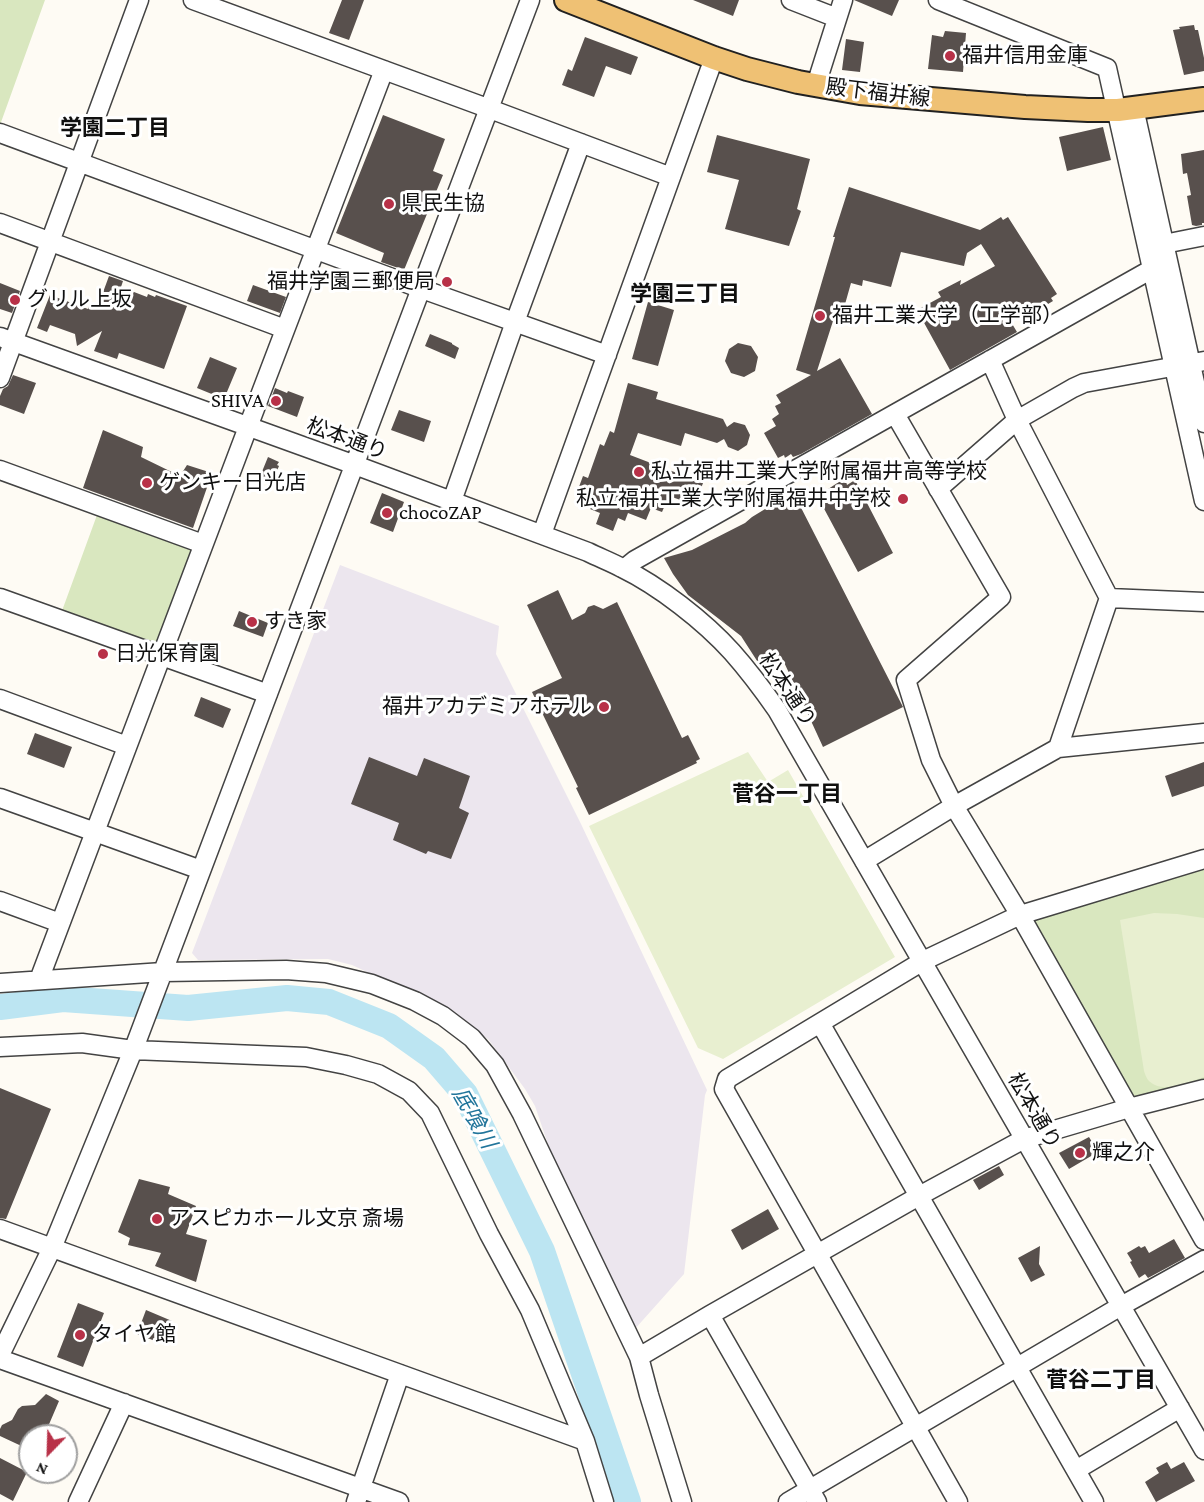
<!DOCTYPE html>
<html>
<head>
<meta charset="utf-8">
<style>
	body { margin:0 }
	#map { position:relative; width:1204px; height:1502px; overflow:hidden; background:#fefbf4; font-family:"Crimson Pro",serif }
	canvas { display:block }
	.north { position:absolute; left:18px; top:1424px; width:60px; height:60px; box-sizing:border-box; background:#fff; border:2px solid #9f9f9f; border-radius:50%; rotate:203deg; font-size:16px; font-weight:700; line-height:24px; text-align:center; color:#101010 }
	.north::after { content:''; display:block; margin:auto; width:21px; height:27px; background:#b83148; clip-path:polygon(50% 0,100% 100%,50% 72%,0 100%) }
</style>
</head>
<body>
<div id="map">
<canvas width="1204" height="1502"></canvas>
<div class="north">N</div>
</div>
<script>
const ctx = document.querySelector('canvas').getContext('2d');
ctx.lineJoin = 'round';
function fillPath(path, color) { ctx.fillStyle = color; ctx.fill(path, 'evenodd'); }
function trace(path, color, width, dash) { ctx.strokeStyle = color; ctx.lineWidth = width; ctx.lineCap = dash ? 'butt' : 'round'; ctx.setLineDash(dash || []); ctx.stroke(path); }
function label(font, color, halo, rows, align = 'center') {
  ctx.font = font + ' "Crimson Pro","Noto Sans JP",serif'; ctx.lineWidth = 6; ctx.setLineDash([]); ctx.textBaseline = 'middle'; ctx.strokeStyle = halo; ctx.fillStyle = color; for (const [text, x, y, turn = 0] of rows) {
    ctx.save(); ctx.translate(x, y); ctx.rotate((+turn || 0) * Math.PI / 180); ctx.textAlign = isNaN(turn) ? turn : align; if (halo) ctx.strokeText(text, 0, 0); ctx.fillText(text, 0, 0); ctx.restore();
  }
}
fillPath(new Path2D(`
	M340 565 499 626 496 654 581 824 707 1090 705 1095 684 1274 634 1330 553 1159 535 1106 525 1089 488 1039 465 1023 414 994 352 965 328 959 198 960 192 953Z`), '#ece6ee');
fillPath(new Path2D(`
	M0 0H45L0 125Z
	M97 515 203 544 161 656 59 619Z
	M1204 864V1086L1129 1108 1020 915Z`), '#d9e7bf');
fillPath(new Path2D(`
	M748 752 768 782 788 770 895 957 723 1059 698 1048 589 826Z
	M1154 913 1177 914 1204 918V1077C1188 1082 1162 1095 1148 1080 1146 1077 1145 1074 1144 1071L1120 920Z`), '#e8efd0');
trace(new Path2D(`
	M0 1007 63 999 188 1008 287 998 329 1002 389 1026 434 1058 465 1094 542 1251 628 1502`), '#bce5f2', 26);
fillPath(new Path2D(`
	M342 0H364L349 40 329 33Z
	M693 0H739L733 16Z
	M854 0H899L892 16Z
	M1194 25 1195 30H1198L1204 58V71L1184 75 1173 30 1180 29 1179 27Z
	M945 31 966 33 963 72 928 69 932 35 943 37Z
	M585 37 638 57 631 75 606 66 594 97 562 85 568 69 572 71Z
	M846 39 864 42 860 72 842 70Z
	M383 115 445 139 433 171 443 175 404 270 381 262 384 253 336 233Z
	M1103 127 1111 160 1067 171 1059 137Z
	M717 135 810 159 797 209 801 211 789 246 725 229 739 180 707 172Z
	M1204 150V223H1202V225L1196 226 1192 225 1187 196 1191 195 1187 173 1183 174 1181 154Z
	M849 187 980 230 1001 217 1003 220 1008 217 1057 294 1051 298 1053 301 1033 313 1027 304 1008 317 1017 332 950 370 917 310 941 297 938 292 961 280 960 285 995 266 981 244 967 253 964 266 901 252 891 287 863 280 862 286 851 283 840 322 833 321 817 371 840 358 872 414 801 454 793 457 791 454 785 458 784 455 778 458 764 433 776 426 772 419 779 414 775 406 781 403 776 395 811 375 796 370 835 237H833Z
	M109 276 123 281 121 287 147 297 148 294 155 297 156 295 187 306 164 369 119 353 117 359 94 351 102 331 77 346 75 334 50 325 47 332 37 328 50 295 88 309 90 303 98 306Z
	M0 283 20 291 12 313 0 309Z
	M253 285 286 297 280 313 247 301Z
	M648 302 674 310 658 366 632 359Z
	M430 334 452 343V344L459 348 455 359 425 346Z
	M738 343 751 346 758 357 755 371 744 377 731 373 725 361 729 349Z
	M210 357 237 368 224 399 197 388Z
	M13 375 36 383 24 414 0 405V396L3 389 8 386Z
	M628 383 658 392 656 399 723 419 727 427 734 422 745 425 750 435 747 445 738 451 728 447 724 439 717 443 685 433 681 446 638 433 630 455 703 483 695 505 669 496 662 512 651 508 646 520 628 513 625 521 618 518 613 531 596 524 600 513 590 509 593 501 576 495 583 476 588 478 600 444 604 446 610 431 614 433Z
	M275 388 287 393 288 391 304 397 297 417 268 406Z
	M399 410 431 421 424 442 391 430Z
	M103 430 143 447 141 457 180 476 187 465 212 473 193 528 83 488Z
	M268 457 279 462 277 465 279 466 271 484 259 479Z
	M845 478 847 485 855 480 893 553 858 572 821 503 825 499 822 493Z
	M793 492 903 707 823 747 783 660 771 658 761 667 741 636 688 595 673 574 664 558 692 550 745 523 752 517Z
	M382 493 404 502 393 532 370 523Z
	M558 590 572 620 585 613 588 607 594 605 603 609 617 602 682 738 688 735 700 759 696 761 697 763 589 815 576 788 578 787 532 692 562 678 527 605Z
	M239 611 268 623 263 637 233 626Z
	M201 697 231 709 223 728 194 716Z
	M35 733 72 747 64 768 27 754Z
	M369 757 417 776 424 758 470 776 459 808 469 813 451 859 428 851 426 854 393 840 399 823 351 804Z
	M1204 762V786L1172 797 1165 776Z
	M0 1088 51 1109 6 1219 0 1218Z
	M1089 1137 1098 1152 1069 1169 1059 1153Z
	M999 1166 1004 1175 979 1190 973 1180Z
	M139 1179 170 1187 168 1194 196 1206 186 1234 207 1240 196 1282 155 1266 161 1253 128 1245 130 1238 118 1232Z
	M768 1209 779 1229 742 1250 731 1230Z
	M1174 1239 1185 1258 1148 1278 1145 1274 1139 1278 1130 1262 1132 1261 1127 1253 1139 1246 1141 1248 1145 1246 1149 1253Z
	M1040 1246 1039 1264 1045 1275 1031 1282 1018 1258Z
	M78 1303 104 1313 83 1367 57 1357Z
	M146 1310 172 1321 163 1344 137 1334Z
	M46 1394 59 1401 44 1436H30V1450L0 1436V1429L2 1425 12 1420 18 1409 22 1406 35 1405Z
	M0 1458 27 1472 13 1501 0 1494Z
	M1167 1462 1171 1469 1184 1462 1195 1481 1156 1502 1145 1482 1159 1473 1156 1468Z`), '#58504d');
const minor = new Path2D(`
	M193 0 490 109 671 177
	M791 0 837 18
	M938 0 1107 68 1204 501
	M816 85 843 0
	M1134 108 1204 423
	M0 133 422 289 607 355
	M0 223 285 329
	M1164 244 1204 236
	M0 337 355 465 588 552C600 558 611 562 622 568 659 586 704 621 732 652 748 670 763 690 777 710L1204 1450
	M990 360 1017 420 1109 598 1058 748
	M0 378 139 0
	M895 414 1001 597 906 680 931 760 954 806 1020 915 1204 1240
	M0 470 203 544
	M938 489 1017 420 1073 388 1084 383 1204 361
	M452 501 515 322 581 143
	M542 534 714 58
	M624 569 635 560 1152 269
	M0 598 268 694
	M1109 598 1204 602
	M0 699 127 746
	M0 798 201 870
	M864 861 954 806 1058 748 1204 733
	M0 901 60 923
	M39 980 248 427 384 70
	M0 983 163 972 286 970 326 973 372 984 415 1001 443 1016 472 1038 495 1065 522 1114 639 1357 649 1395 682 1502
	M820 1023 1094 1502
	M0 1047 82 1043 133 1050 306 1057 346 1065 378 1074 409 1091 430 1113 489 1234 530 1310 585 1441 604 1502
	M0 1229 585 1441
	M710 1315 817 1502
	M0 1355 52 1248 136 1043 530 0
	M639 1357 710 1315 919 1196 1024 1139 1129 1108 1204 1089
	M0 1359 399 1502
	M1076 1470 1180 1408
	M78 1502 124 1403
	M356 1502 400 1374
	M788 1502 1121 1306 1204 1260
	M958 1502 724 1089 727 1079 923 961 1020 915 1204 859`);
const major = new Path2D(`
	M566 0 714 58 747 69 798 82 860 93 1025 107 1088 110H1118L1204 99`);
trace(minor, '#434343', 21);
trace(major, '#212121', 26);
trace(minor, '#fff', 18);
trace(major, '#efc174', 22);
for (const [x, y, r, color] of [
	[950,56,6,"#b83148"],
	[389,204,6,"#b83148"],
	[447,282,6,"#b83148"],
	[15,300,6,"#b83148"],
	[820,316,6,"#b83148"],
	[276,401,6,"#b83148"],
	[639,472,6,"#b83148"],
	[147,483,6,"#b83148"],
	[903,499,6,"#b83148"],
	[387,513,6,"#b83148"],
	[252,622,6,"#b83148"],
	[103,654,6,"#b83148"],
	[604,707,6,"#b83148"],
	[1080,1153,6,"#b83148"],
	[157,1219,6,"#b83148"],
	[80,1335,6,"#b83148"]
]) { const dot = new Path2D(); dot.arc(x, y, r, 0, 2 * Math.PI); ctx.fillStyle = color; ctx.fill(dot); trace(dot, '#fff', 2); }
label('21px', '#101010', '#fff', [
	["福井信用金庫",962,56],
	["県民生協",401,204],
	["福井学園三郵便局",435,282,"right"],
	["グリル上坂",27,300],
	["福井工業大学（工学部）",832,316],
	["SHIVA",264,401,"right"],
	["私立福井工業大学附属福井高等学校",651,472],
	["ゲンキー日光店",159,483],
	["私立福井工業大学附属福井中学校",891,499,"right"],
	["chocoZAP",399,513],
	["すき家",264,622],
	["日光保育園",115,654],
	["福井アカデミアホテル",592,707,"right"],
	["輝之介",1092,1153],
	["アスピカホール文京 斎場",169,1219],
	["タイヤ館",92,1335]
], 'left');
label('21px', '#101010', '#fff', [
	["殿下福井線",878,93,7],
	["松本通り",347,439,20],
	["松本通り",787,690,56],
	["松本通り",1034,1111,60]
]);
label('bold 22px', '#101010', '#fff', [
	["学園二丁目",115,128],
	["学園三丁目",685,294],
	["菅谷一丁目",787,794],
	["菅谷二丁目",1101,1380]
]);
label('italic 22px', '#21759b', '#fff', [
	["底喰川",474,1118,61]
]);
</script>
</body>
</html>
